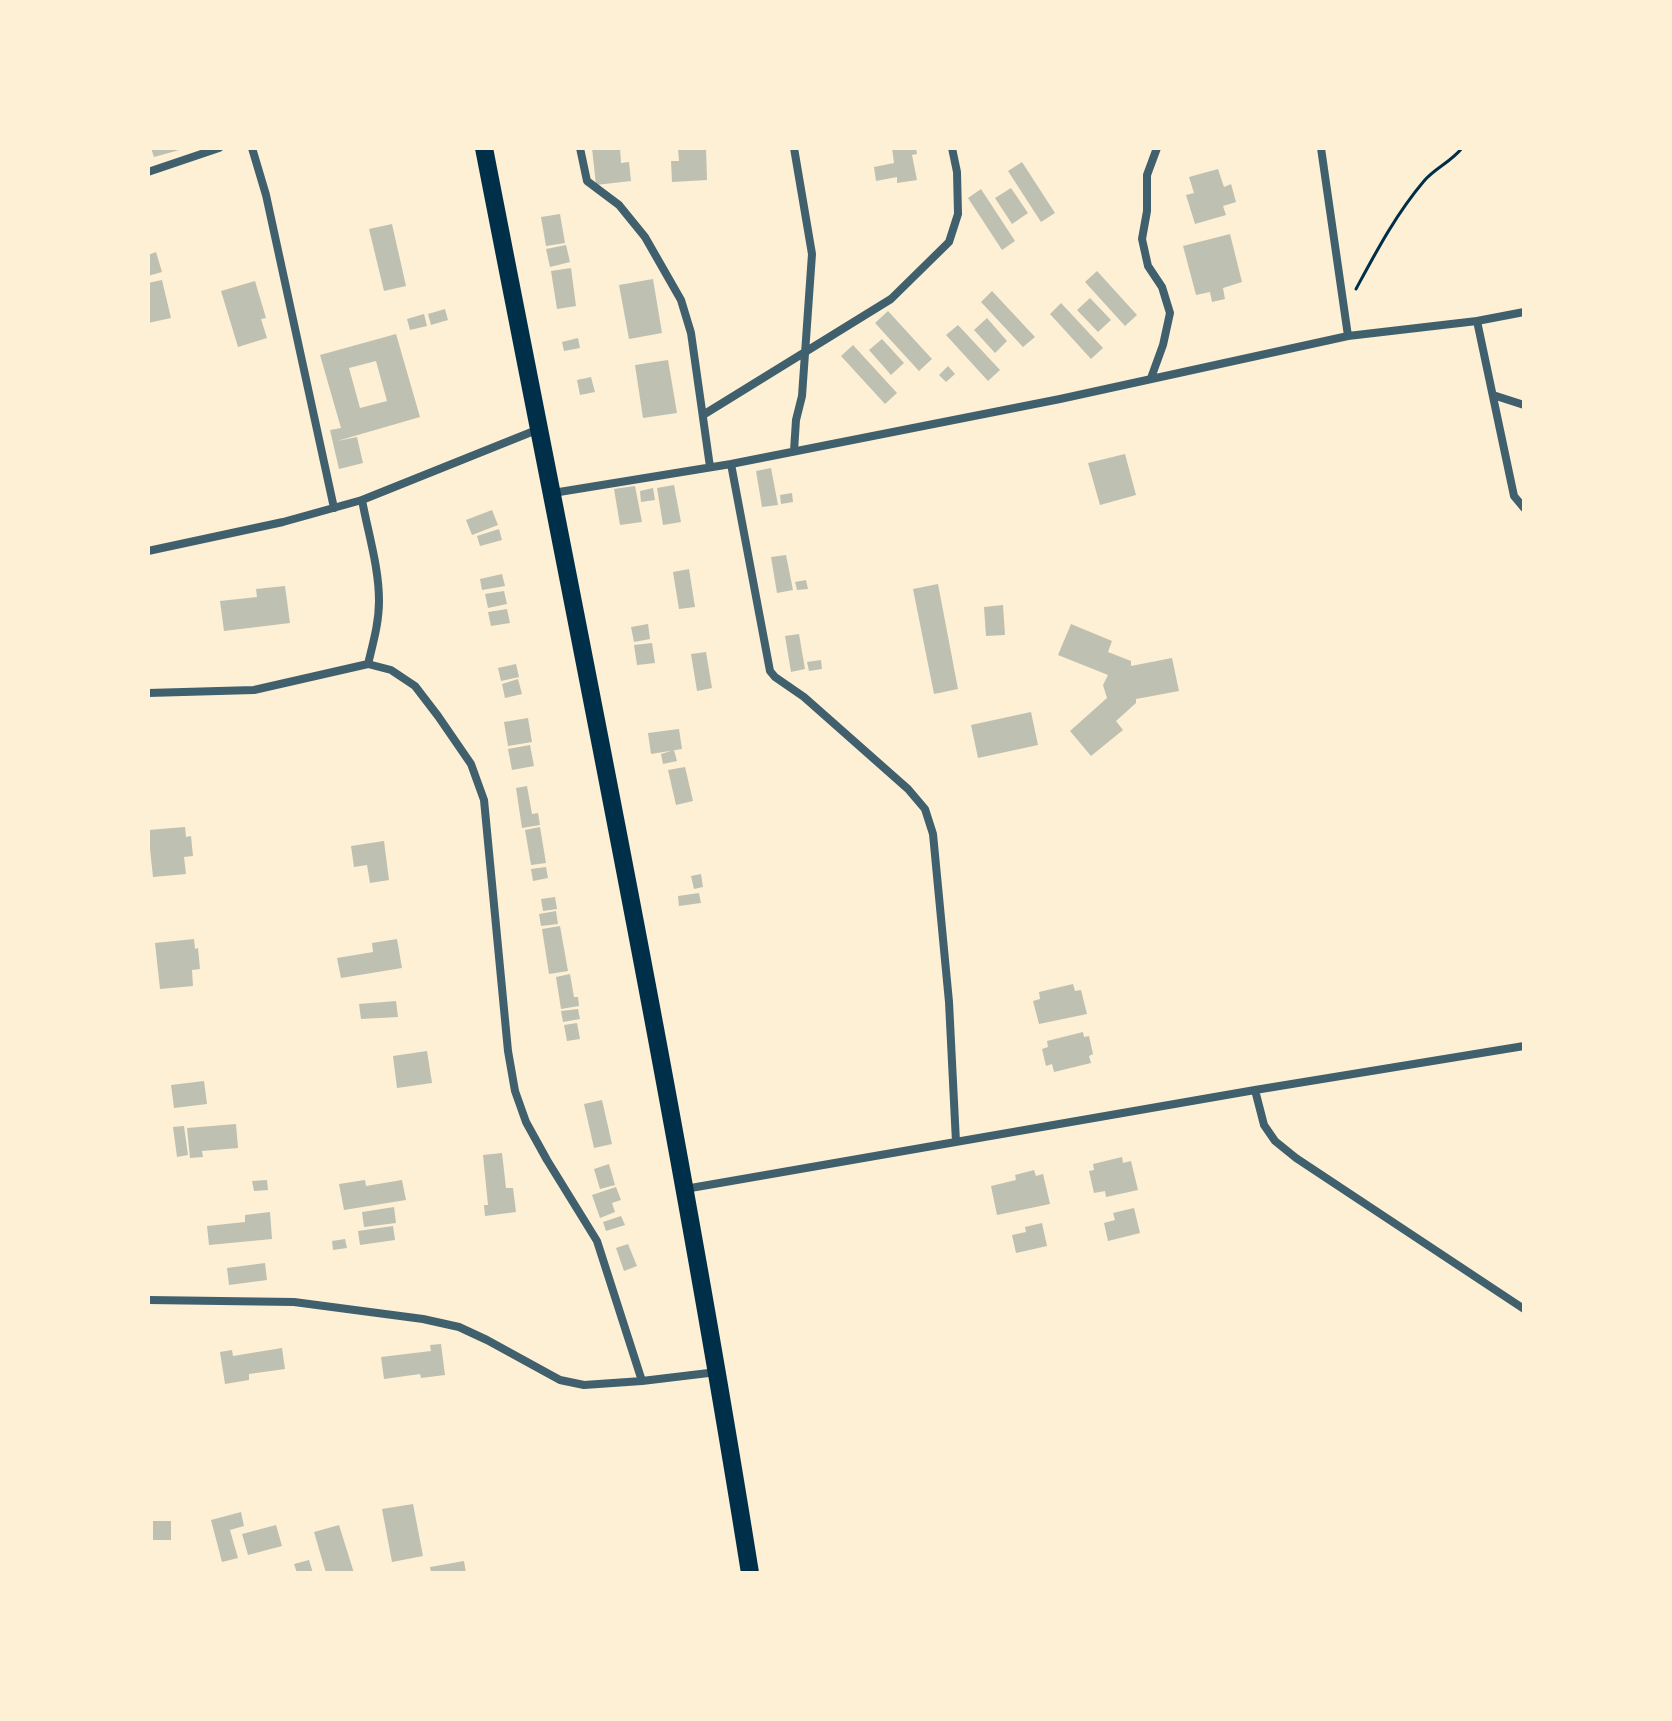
<!DOCTYPE html>
<html>
<head>
<meta charset="utf-8">
<style>
	body { margin:0 }
	#map { position:relative; width:1672px; height:1721px; overflow:hidden; background:#fdf0d5; font-family:"Public Sans",sans-serif }
	canvas { display:block }
	.frame { position:absolute; inset:0; border:150px solid #fdf0d5; pointer-events:none }
</style>
</head>
<body>
<div id="map">
<canvas width="1672" height="1721"></canvas>
<div class="frame"></div>
</div>
<script>
const ctx = document.querySelector('canvas').getContext('2d');
ctx.lineJoin = 'round';
function fillPath(path, color) { ctx.fillStyle = color; ctx.fill(path, 'evenodd'); }
function trace(path, color, width, dash) { ctx.strokeStyle = color; ctx.lineWidth = width; ctx.lineCap = dash ? 'butt' : 'round'; ctx.setLineDash(dash || []); ctx.stroke(path); }
fillPath(new Path2D(`
	M151 148H183V149L154 157Z
	M592 148H620L621 163 629 162 631 181 596 185Z
	M678 148H706L707 180 672 182 671 161H679Z
	M892 148H916L917 154 912 155 917 180 897 183V177L876 181 874 167 894 163Z
	M1022 162 1055 213 1041 222 1008 171Z
	M1218 169 1224 187 1231 184 1236 202 1223 206 1226 215 1195 224 1186 195 1194 193 1189 177Z
	M1011 188 1028 213 1012 224 995 198Z
	M981 189 1015 241 1002 250 968 198Z
	M560 214 565 243 546 246 541 217Z
	M392 224 406 286 384 291 369 229Z
	M1230 234 1242 282 1223 288 1225 299 1212 302 1210 292 1196 295 1183 246Z
	M566 245 570 262 550 267 546 249Z
	M156 252 162 272 148 276V255Z
	M571 268 576 306 557 309 551 271Z
	M1097 271 1137 315 1125 326 1085 282Z
	M653 279 662 333 629 339 619 285Z
	M162 280 171 318 148 323V283Z
	M255 281 266 318 261 319 267 338 238 347 221 291Z
	M992 291 1035 337 1023 347 981 302Z
	M1090 298 1111 320 1098 332 1077 310Z
	M1061 303 1103 348 1091 359 1050 314Z
	M445 309 448 320 431 325 428 314Z
	M888 311 932 359 919 371 875 323Z
	M424 314 427 326 410 330 407 319Z
	M987 318 1007 341 995 353 974 330Z
	M958 325 1000 370 988 381 946 335Z
	M396 334 420 417 337 441 357 437 363 463 339 469 330 430 341 428 320 355ZM376 361 387 401 360 408 349 368Z
	M578 338 580 348 564 351 562 342Z
	M882 339 904 363 891 375 869 350Z
	M853 345 897 393 885 404 841 356Z
	M668 360 677 413 643 418 635 365Z
	M948 366 955 374 946 382 939 375Z
	M591 377 595 392 580 395 577 380Z
	M1125 454 1136 495 1100 505 1088 463Z
	M771 468 778 505 762 507 756 471Z
	M674 485 681 522 663 525 657 488Z
	M635 486 642 522 620 525 614 489Z
	M653 488 655 500 641 502 640 491Z
	M792 493 793 502 781 504 780 495Z
	M492 510 498 525 472 535 466 520Z
	M499 529 502 540 480 546 477 536Z
	M786 555 793 590 777 593 771 557Z
	M689 569 695 607 679 609 673 572Z
	M502 574 505 586 482 590 480 579Z
	M806 580 808 589 797 590 795 582Z
	M938 584 958 689 934 694 913 589Z
	M285 586 290 623 224 631 220 601 257 597 256 589Z
	M504 591 507 604 488 608 485 594Z
	M1003 605 1005 635 986 636 984 607Z
	M507 609 510 623 491 626 488 612Z
	M648 624 650 639 634 642 631 627Z
	M1071 624 1112 641 1108 652 1131 661V666L1172 658 1179 691 1136 699V703L1116 721 1123 730 1091 756 1070 731 1107 698 1103 685 1108 675 1058 655Z
	M799 634 805 669 791 672 785 636Z
	M652 643 655 663 637 665 634 645Z
	M706 652 712 688 697 691 691 654Z
	M821 660 822 669 809 671 807 662Z
	M516 664 519 677 501 681 498 668Z
	M518 679 522 694 505 698 502 684Z
	M1031 712 1038 745 978 758 971 725Z
	M528 718 532 742 508 746 504 722Z
	M679 729 682 749 651 754 648 733Z
	M530 745 534 766 512 770 508 749Z
	M674 750 677 761 663 764 661 754Z
	M685 767 693 801 676 805 668 770Z
	M527 786 532 814 538 813 540 825 522 828 516 788Z
	M185 827 186 837 191 836 193 856 184 857 186 874 153 877 148 830Z
	M540 827 546 863 531 865 525 830Z
	M384 841 389 880 370 883 367 865 354 867 351 846Z
	M546 867 548 878 533 881 531 869Z
	M701 874 703 887 694 889 691 876Z
	M699 893 701 903 679 906 678 896Z
	M555 897 557 909 543 911 541 899Z
	M556 911 558 924 541 926 539 914Z
	M560 926 568 971 549 974 542 929Z
	M194 939 195 949 198 948 200 969 192 970 193 986 160 989 155 943Z
	M397 939 402 968 341 978 337 958 373 952 372 943Z
	M570 974 574 997H578L579 1006 561 1009 556 977Z
	M1073 984 1075 991 1081 990 1087 1014 1039 1024 1033 1001 1040 999 1039 992Z
	M396 1001 398 1017 361 1019 359 1004Z
	M578 1009 580 1019 563 1022 561 1011Z
	M577 1023 580 1039 567 1041 564 1025Z
	M1083 1032 1084 1037 1089 1036 1093 1054 1089 1056 1091 1063 1054 1072 1052 1064 1046 1066 1042 1049 1048 1047 1047 1041Z
	M427 1051 432 1083 397 1088 393 1056Z
	M204 1081 207 1104 174 1108 171 1085Z
	M602 1100 612 1144 594 1148 584 1104Z
	M236 1124 238 1148 202 1151 203 1157 190 1158 187 1128Z
	M184 1126 188 1155 177 1157 173 1127Z
	M502 1153 506 1188H513L516 1212 485 1216 484 1205H488L483 1155Z
	M1122 1157 1123 1163 1131 1161 1138 1190 1106 1197 1105 1191 1094 1193 1089 1171 1094 1170 1093 1164Z
	M609 1164 615 1185 600 1189 594 1169Z
	M1034 1170 1036 1176 1043 1174 1050 1204 997 1215 991 1186 1016 1180 1015 1175Z
	M267 1180 268 1190 254 1191 252 1181Z
	M365 1180 366 1186 402 1180 406 1200 344 1210 339 1184Z
	M616 1187 621 1200 612 1203 615 1212 600 1218 592 1195Z
	M394 1207 396 1223 364 1227 362 1212Z
	M1134 1208 1140 1233 1108 1241 1104 1223 1115 1220 1113 1213Z
	M270 1212 272 1239 209 1245 207 1226 245 1222V1215Z
	M621 1216 625 1225 606 1231 603 1222Z
	M1042 1223 1047 1246 1016 1253 1012 1235 1026 1232 1025 1227Z
	M393 1226 395 1240 360 1245 358 1231Z
	M345 1239 347 1248 333 1250 332 1241Z
	M628 1244 637 1266 624 1271 616 1248Z
	M265 1263 267 1280 229 1285 227 1268Z
	M441 1344 445 1375 421 1378 420 1374 384 1379 381 1357 431 1351 430 1345Z
	M282 1348 285 1369 249 1374V1380L225 1384 220 1352 232 1350 233 1356Z
	M413 1504 423 1556 392 1562 382 1509Z
	M241 1512 244 1526 230 1530 238 1558 222 1562 211 1520Z
	M153 1521H171V1540H153Z
	M276 1525 282 1546 248 1555 242 1534Z
	M339 1525 354 1573H326L314 1532Z
	M309 1560 313 1573H297L294 1564Z
	M464 1561 466 1573H431L430 1567Z`), '#bec0b2');
trace(new Path2D(`
	M1356 289C1376 252 1396 214 1424 181 1435 168 1451 162 1462 148`), '#003049', 3);
trace(new Path2D(`
	M252 148 266 195 334 508
	M580 148 587 181 619 205 645 237 681 300 691 333 710 467
	M794 148 812 254 802 396 796 420 794 451
	M1321 148 1348 336
	M148 172 219 148
	M1477 321 1514 496 1524 508
	M1151 378 1163 345 1170 313 1162 287 1148 266 1142 239 1147 211V175L1157 148
	M1493 395 1524 405
	M703 415 891 299 949 242 958 214 957 172 952 148
	M731 464 770 671 775 677 804 697 908 789 925 809 933 834 949 1002 956 1142
	M553 493 731 464 1060 399 1348 336 1477 321 1524 312
	M362 500C368 533 379 567 379 601 379 623 373 643 368 664
	M148 551 283 522 362 500 539 429
	M148 693 254 690 368 664 391 670 415 686 438 716 471 764 484 800 508 1051 515 1091 526 1122 547 1160 597 1241 642 1381
	M1255 1090 1264 1125 1275 1141 1296 1158 1524 1309
	M685 1189 1255 1090 1524 1046
	M148 1300 294 1302 423 1319 459 1327 487 1340 560 1380 584 1385 642 1381 717 1372`), '#3f606c', 8);
trace(new Path2D(`
	M484 148C576 622 674 1096 750 1573`), '#003049', 18);
</script>
</body>
</html>
